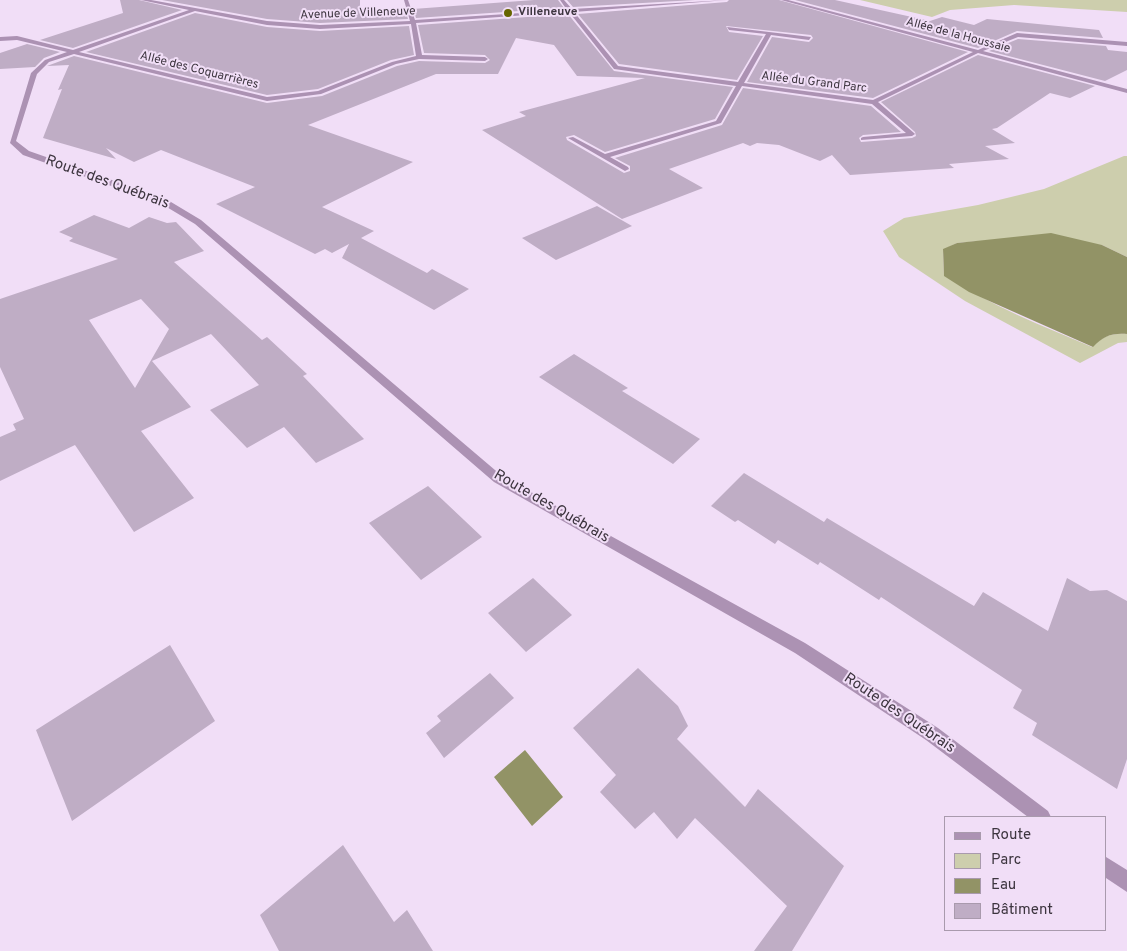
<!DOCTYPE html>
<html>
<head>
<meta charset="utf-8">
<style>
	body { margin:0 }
	#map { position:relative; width:1127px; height:951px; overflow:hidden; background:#f1def7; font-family:Overpass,sans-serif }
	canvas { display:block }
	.legend { position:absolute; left:944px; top:816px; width:162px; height:115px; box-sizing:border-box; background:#f1def7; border:1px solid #a99aad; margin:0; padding:6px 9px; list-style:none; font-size:15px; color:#3d353f }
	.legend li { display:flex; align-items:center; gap:10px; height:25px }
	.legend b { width:25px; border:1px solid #a99aad }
</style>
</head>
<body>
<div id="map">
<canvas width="1127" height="951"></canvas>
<ul class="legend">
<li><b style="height:6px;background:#ac92b3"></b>Route</li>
<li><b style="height:14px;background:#cdcead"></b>Parc</li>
<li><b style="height:14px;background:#929366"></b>Eau</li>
<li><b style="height:14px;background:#bfadc5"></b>Bâtiment</li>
</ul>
</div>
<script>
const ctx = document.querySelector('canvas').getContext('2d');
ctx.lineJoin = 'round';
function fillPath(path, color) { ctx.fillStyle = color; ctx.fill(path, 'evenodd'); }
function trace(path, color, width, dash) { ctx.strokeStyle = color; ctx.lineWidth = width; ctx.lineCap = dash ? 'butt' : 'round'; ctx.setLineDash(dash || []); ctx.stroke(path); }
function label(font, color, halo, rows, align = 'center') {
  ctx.font = font + ' Overpass,sans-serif'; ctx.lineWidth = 4; ctx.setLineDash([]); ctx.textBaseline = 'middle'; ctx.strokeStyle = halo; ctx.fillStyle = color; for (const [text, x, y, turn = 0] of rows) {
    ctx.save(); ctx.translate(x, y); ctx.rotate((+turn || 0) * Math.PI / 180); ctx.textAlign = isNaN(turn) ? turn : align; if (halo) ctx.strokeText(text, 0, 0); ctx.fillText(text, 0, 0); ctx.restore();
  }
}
fillPath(new Path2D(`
	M860 0H1127V12L1014 5 950 10 932 17Z
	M1124 156H1127V257L1102 245 980 241 957 243 943 250 944 275C990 305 1042 326 1092 347 1103 336 1111 333 1127 334V342L1118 343 1080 363 965 301 899 257 883 231 904 218 978 205 1044 189Z`), '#cdcead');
fillPath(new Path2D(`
	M1051 233 1102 245 1127 257V334C1111 333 1104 336 1093 347L969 292 944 276 943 249 957 243Z
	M525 750 563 797 532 826 494 777Z`), '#929366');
fillPath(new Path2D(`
	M120 0H139L182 10 73 48 40 40 123 13Z
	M162 0H360V12L405 9 408 19 320 23 267 19Z
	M534 0H558L564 8 416 18 413 9Z
	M567 0H695L573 7Z
	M729 0H779L968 52 873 98 747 82 772 37 809 42 813 38 811 35 726 26 729 32 763 36 737 80 619 64 578 14 727 2Z
	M795 0H835L930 21 942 17 974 25 987 19 1099 30 1103 38 1017 31 978 48Z
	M195 13 267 27 320 31 409 26 414 55 391 60 318 89 267 95 86 52Z
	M568 14 614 71 733 87 715 119 605 152 574 135 566 137 567 140 624 173 630 171V166L615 158 722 125 743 88 871 106 901 132 863 135 859 138 861 142 912 138 916 136 915 132 881 102 978 55 1095 86 1070 98 1050 93 997 128 992 129 1015 143 985 146 1009 159 949 164 954 168 850 175 832 155 820 161 779 145 757 143 750 146 743 143 669 169 703 188 622 219 482 130 526 116 519 112 645 78 577 76 554 45 516 38 498 74H436L308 125 413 162 322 207 374 231 361 238 427 273 432 269 469 289 434 310 342 258 349 244 332 253 325 249 315 254 216 204 255 187 161 150 134 162 106 148 116 159 43 138 62 89 58 90 69 65 47 66 74 56 267 103 322 96 397 66 419 61 485 63 490 60 485 55 424 53 418 25Z
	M1018 39 1106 46 1108 50 1127 52V70L1105 81 989 51Z
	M27 44 60 52 44 58 35 67 0 69V53Z
	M597 206 632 226 556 260 522 238Z
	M94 215 129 228 149 217 167 223 176 222 204 251 174 262 262 340 267 337 307 374 303 376 364 439 316 463 284 427 247 448 210 410 259 385 211 334 152 361 191 407 141 431 194 498 134 532 75 445 0 481V437L16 430 13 424 24 419 0 367V299L118 259 69 241 73 238 59 232ZM141 299 169 329 135 388 89 320Z
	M574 354 628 388 622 391 700 439 673 464 539 377Z
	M744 473 824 522 827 518 974 606 983 592 1048 631 1067 578 1090 591 1107 590 1127 601V759L1117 789 1032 735 1037 723 1013 708 1022 690 881 597 879 600 820 562 818 565 778 540 775 544 738 520 735 522 711 506Z
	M428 486 482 537 421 580 369 523Z
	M533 578 572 615 526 652 488 613Z
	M170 645 215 721 72 821 36 730Z
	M638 668 678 706 688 726 677 739 745 807 758 789 844 866 792 951H754L787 906 695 818 677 839 654 812 635 829 600 792 616 775 573 728Z
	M490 673 514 698 444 758 426 733 441 721 437 716Z
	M343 845 394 922 407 910 433 951H279L260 915Z`), '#bfadc5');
fillPath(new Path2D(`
	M141 0H151L267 21 320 25 410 21 404 0H408L415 20 567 10 560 0H564L572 9 727 0 574 12 618 66 738 82 766 34 729 30 727 27 811 37 809 40 771 35 744 83 873 100 973 52 781 0H788L978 50 1017 33 1127 42V46L1018 37 983 51 1127 89V93L978 53 878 102 914 133 915 134 912 136 861 140V138L863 137 906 133 872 104 742 86 721 123 610 157 628 167 629 169 625 171 568 138 573 137 605 154 716 121 736 86 614 69 569 12 416 23 422 55 485 57 488 59 485 61 419 59 396 64 321 94 267 101 74 54 49 62 37 74 16 141 29 151 166 199 201 220 502 476 805 643 938 728 1048 811 1051 817H1028L926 740 795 653 494 482 195 224 160 203 23 155 10 143 31 73 45 60 67 52 17 40 0 41V37L17 36 73 50 189 10ZM195 11 267 25 320 29 411 24 416 56 392 62 318 91 267 97 79 52Z
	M1106 857 1127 870V892L1106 878Z`), '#ac92b3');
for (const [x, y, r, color] of [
	[508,13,5,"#676500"]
]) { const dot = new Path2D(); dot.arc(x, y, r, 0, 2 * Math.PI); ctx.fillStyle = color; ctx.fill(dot); trace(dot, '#f1def7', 2); }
label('bold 12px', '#3d353f', '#f1def7', [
	["Villeneuve",518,13]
], 'left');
label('12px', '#3d353f', '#f1def7', [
	["Avenue de Villeneuve",358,14,-2],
	["Allée de la Houssaie",958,36,15],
	["Allée des Coquarrières",199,71,14],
	["Allée du Grand Parc",814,83,7]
]);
label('15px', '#3d353f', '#f1def7', [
	["Route des Québrais",107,183,20],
	["Route des Québrais",551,507,30],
	["Route des Québrais",899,714,34]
]);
</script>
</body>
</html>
